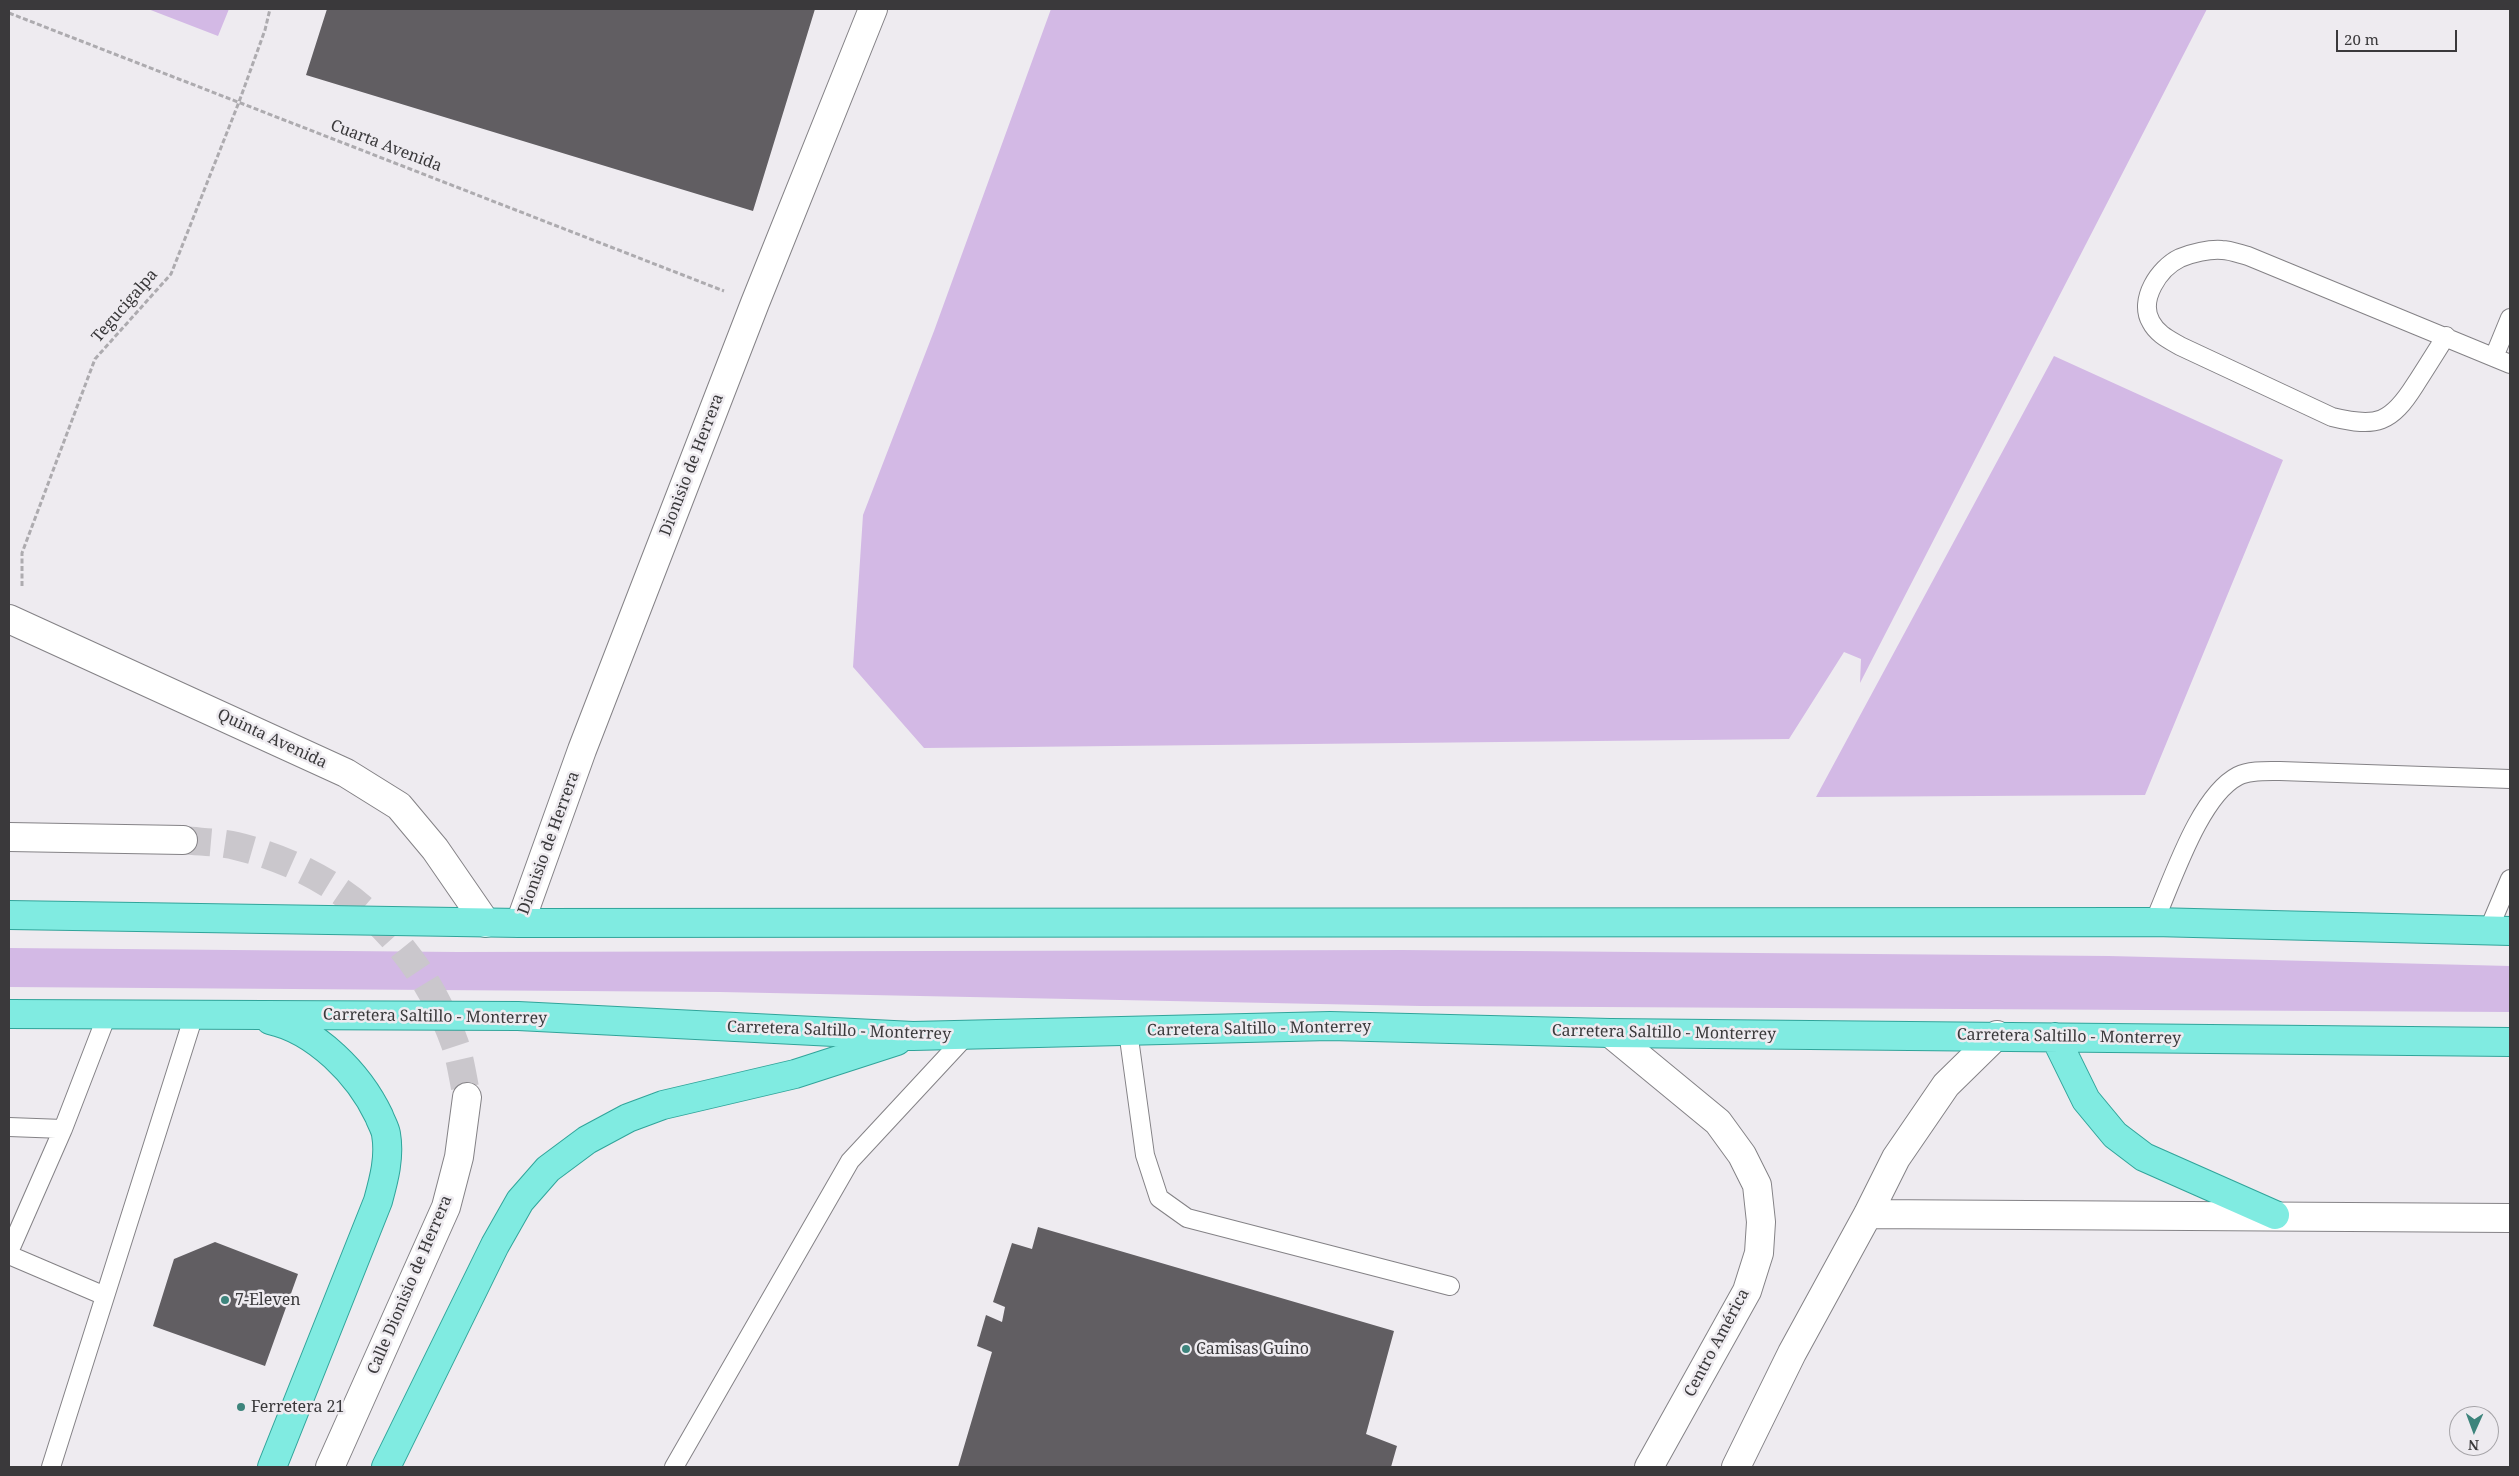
<!DOCTYPE html>
<html>
<head>
<meta charset="utf-8">
<style>
	body { margin:0 }
	#map { position:relative; width:2519px; height:1476px; overflow:hidden; background:#eeebf0; font-family:"Noto Serif",serif }
	canvas { display:block }
	.frame { position:absolute; inset:0; border:10px solid #3a393b; pointer-events:none }
	.north { position:absolute; left:2449px; top:1406px; width:50px; height:50px; box-sizing:border-box; background:#eeebf0; border:1px solid #a6a4a8; border-radius:50%; rotate:182deg; font-size:14px; font-weight:700; line-height:20px; text-align:center; color:#3a393b }
	.north::after { content:''; display:block; margin:auto; width:18px; height:22px; background:#3d847c; clip-path:polygon(50% 0,100% 100%,50% 72%,0 100%) }
	.scale { position:absolute; left:2336px; top:30px; width:121px; height:22px; box-sizing:border-box; border:2px solid #3a393b; border-top:0; padding-left:6px; font-size:15px; line-height:18px; white-space:nowrap; color:#3a393b; -webkit-text-stroke:4px #eeebf0; paint-order:stroke }
</style>
</head>
<body>
<div id="map">
<canvas width="2519" height="1476"></canvas>
<div class="frame"></div>
<div class="north">N</div>
<div class="scale">20 m</div>
</div>
<script>
const ctx = document.querySelector('canvas').getContext('2d');
ctx.lineJoin = 'round';
function fillPath(path, color) { ctx.fillStyle = color; ctx.fill(path, 'evenodd'); }
function trace(path, color, width, dash) { ctx.strokeStyle = color; ctx.lineWidth = width; ctx.lineCap = dash ? 'butt' : 'round'; ctx.setLineDash(dash || []); ctx.stroke(path); }
function label(font, color, halo, rows, align = 'center') {
  ctx.font = font + ' "Noto Serif",serif'; ctx.lineWidth = 5; ctx.setLineDash([]); ctx.textBaseline = 'middle'; ctx.strokeStyle = halo; ctx.fillStyle = color; for (const [text, x, y, turn = 0] of rows) {
    ctx.save(); ctx.translate(x, y); ctx.rotate((+turn || 0) * Math.PI / 180); ctx.textAlign = isNaN(turn) ? turn : align; if (halo) ctx.strokeText(text, 0, 0); ctx.fillText(text, 0, 0); ctx.restore();
  }
}
fillPath(new Path2D(`
	M148 9H229L218 36Z
	M1051 9H2207L1860 683 1861 659 1844 652 1789 739 924 748 853 667 863 515 934 331Z
	M2054 356 2283 460 2145 795 1816 797Z
	M9 948 458 952 1402 950 2109 956 2510 966V1012L1420 1006 720 992 9 987Z`), '#d3b9e5');
fillPath(new Path2D(`
	M327 9H815L753 211 306 75Z
	M1038 1227 1394 1331 1366 1434 1397 1446 1391 1467H958L992 1352 977 1346 986 1315 1002 1322 1005 1307 993 1302 1012 1243 1032 1249Z
	M215 1242 298 1274 265 1366 153 1326 174 1259Z`), '#615e62');
trace(new Path2D(`
	M183 840C200 842 219 842 236 846 342 871 419 943 455 1044 461 1061 463 1080 467 1097`), '#cac7cc', 28, [28, 14]);
const lane = new Path2D(`
	M2446 336C2436 352 2426 368 2415 385 2391 423 2377 428 2332 417L2180 346C2170 340 2157 334 2151 322 2138 300 2159 268 2180 258 2192 253 2209 249 2222 250 2230 250 2240 254 2248 256L2510 364
	M2494 357 2510 318
	M2154 922C2172 882 2199 796 2238 776 2250 770 2267 771 2280 771L2510 779
	M2488 931 2510 879
	M1128 1031 1145 1155 1159 1198 1187 1218 1450 1286
	M9 1127 63 1129
	M9 1252 63 1129 107 1015
	M9 1255 105 1296
	M51 1467 194 1015
	M674 1467 850 1161 967 1035`);
const street = new Path2D(`
	M9 619 346 773 399 806 435 849 486 923
	M520 923 582 750 755 303 873 9
	M1610 1033 1718 1122 1742 1155 1757 1185 1761 1222 1759 1253 1747 1291 1649 1467
	M1868 1214 2510 1218
	M1736 1467 1792 1353 1868 1214 1896 1158 1946 1085 1997 1035`);
const secondary = new Path2D(`
	M9 837 183 840
	M330 1467 446 1207 459 1157 467 1097`);
const primary = new Path2D(`
	M9 915 520 923 2154 922 2510 931
	M9 1014 518 1016 913 1036 1330 1026 1610 1033 2510 1042
	M270 1020C316 1030 359 1074 379 1116 381 1122 385 1128 386 1134 390 1157 384 1179 378 1201L272 1467
	M2055 1037 2086 1100 2115 1135 2144 1157 2275 1215
	M386 1467 495 1245 520 1201 548 1169 587 1140 628 1118 663 1105 795 1074 897 1041`);
trace(lane, '#848286', 20);
trace(street, '#848286', 30);
trace(secondary, '#848286', 30);
trace(primary, '#30a49a', 30);
trace(new Path2D(`
	M9 13 724 291
	M22 586V553L95 359 171 274 239 102 265 30 270 9`), '#adabaf', 3, [5, 2.5]);
trace(lane, '#fff', 18);
trace(street, '#fff', 28);
trace(secondary, '#fff', 28);
trace(primary, '#80ebe1', 28);
for (const [x, y, r, color] of [
	[225,1300,5,"#3d847c"],
	[1186,1349,5,"#3d847c"],
	[241,1407,5,"#3d847c"]
]) { const dot = new Path2D(); dot.arc(x, y, r, 0, 2 * Math.PI); ctx.fillStyle = color; ctx.fill(dot); trace(dot, '#eeebf0', 2); }
label('16px', '#3a393b', '#eeebf0', [
	["Cuarta Avenida",386,146,21],
	["Tegucigalpa",125,306,-49],
	["Dionisio de Herrera",692,465,-69],
	["Quinta Avenida",272,739,25],
	["Dionisio de Herrera",549,843,-70],
	["Carretera Saltillo - Monterrey",435,1017,1],
	["Carretera Saltillo - Monterrey",1259,1029,-1],
	["Carretera Saltillo - Monterrey",839,1031,2],
	["Carretera Saltillo - Monterrey",1664,1033,1],
	["Carretera Saltillo - Monterrey",2069,1037,1],
	["Calle Dionisio de Herrera",410,1285,-67],
	["Centro América",1717,1343,-62]
]);
label('16px', '#3a393b', '#eeebf0', [
	["7-Eleven",235,1300],
	["Camisas Guino",1196,1349],
	["Ferretera 21",251,1407]
], 'left');
</script>
</body>
</html>
